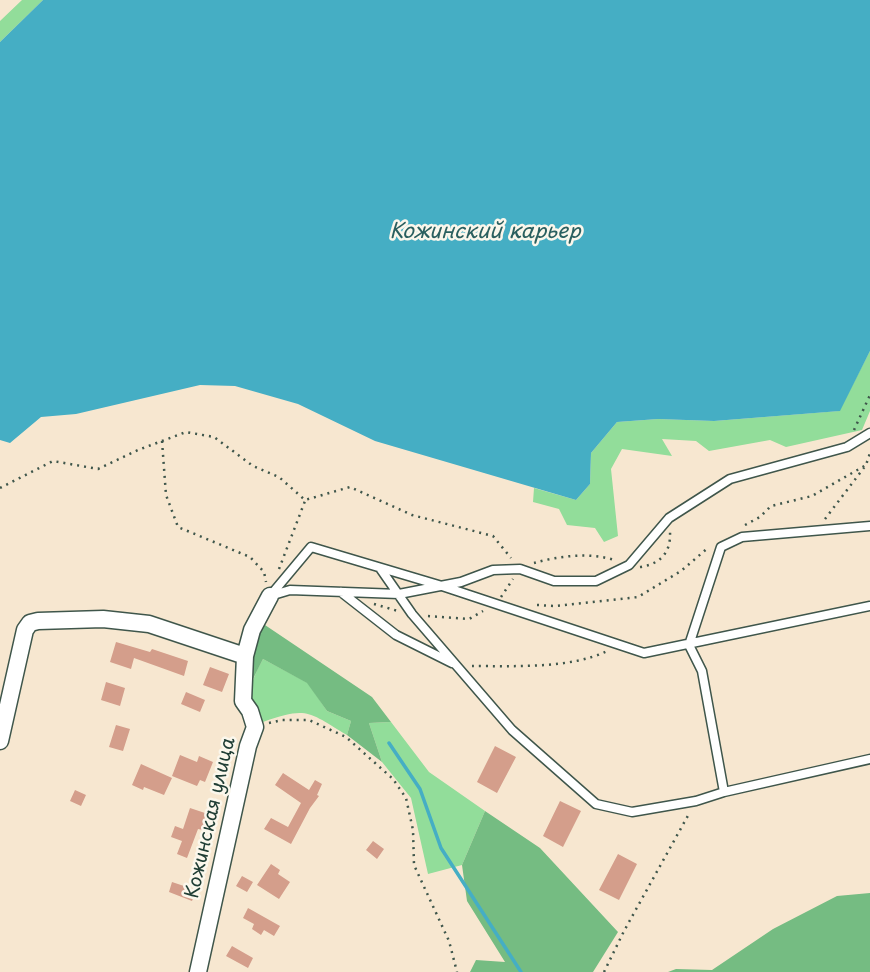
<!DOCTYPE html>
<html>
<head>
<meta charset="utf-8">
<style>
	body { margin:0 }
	canvas { display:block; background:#f7e7d0 }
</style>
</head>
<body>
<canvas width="870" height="972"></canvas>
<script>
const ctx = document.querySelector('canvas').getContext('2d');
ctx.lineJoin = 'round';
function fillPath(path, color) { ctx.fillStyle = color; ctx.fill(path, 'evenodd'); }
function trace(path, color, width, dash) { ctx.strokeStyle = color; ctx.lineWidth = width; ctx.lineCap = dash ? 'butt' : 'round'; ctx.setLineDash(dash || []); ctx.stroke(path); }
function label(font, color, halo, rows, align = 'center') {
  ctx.font = font + ' "Playpen Sans",sans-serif'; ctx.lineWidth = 5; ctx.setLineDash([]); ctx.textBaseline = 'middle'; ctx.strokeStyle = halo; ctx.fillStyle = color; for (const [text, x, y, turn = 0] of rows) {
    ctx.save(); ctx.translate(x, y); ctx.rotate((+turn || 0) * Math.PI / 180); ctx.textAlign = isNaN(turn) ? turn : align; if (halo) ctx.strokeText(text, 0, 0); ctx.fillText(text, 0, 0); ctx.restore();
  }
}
fillPath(new Path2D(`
	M22 0H43L0 42V21Z
	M870 351V411L862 430 786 447 770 440 709 451 696 441 662 439 672 456 622 449 611 469 618 536 604 542 595 528 567 525 559 509 533 502 534 488 576 500 590 484 591 453 617 422 658 419 714 421 839 411Z
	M263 659 308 683 327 711 351 721 347 735C308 712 308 706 263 722 240 703 252 680 263 659Z
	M391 722 429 772 485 811 462 865 428 874 411 798 382 762 369 723Z`), '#92dd9a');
fillPath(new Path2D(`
	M262 623 372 697 391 722 369 723 382 762 347 735 351 721 327 711 307 683 263 659 250 685 251 653Z
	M485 811 540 848 618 932 593 972H470L476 960 505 962 467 901 462 865Z
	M870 893V972H668L676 969 712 970 773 929 837 896Z`), '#75bc82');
fillPath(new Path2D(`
	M43 0H870V351L840 411 714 421 658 419 617 422 591 453 590 484 576 500 375 441 298 404 235 386 200 385 76 414 41 417 10 443 0 440V42Z`), '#45aec4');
trace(new Path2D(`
	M389 743 420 789 441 848 521 972`), '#45aec4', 3.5);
fillPath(new Path2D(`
	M116 642 150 652 152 649 188 661 184 676 134 658 131 669 110 662Z
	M210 667 229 674 222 692 203 685Z
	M106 682 125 688 120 706 101 700Z
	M186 692 205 700 200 712 181 704Z
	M116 725 130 729 123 751 109 747Z
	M495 746 516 757 497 793 477 782Z
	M180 755 197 762 199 756 213 762 205 782 200 780 197 786 172 776Z
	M141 764 172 778 164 795 144 787 143 790 132 785Z
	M283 773 309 790 315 780 322 784 317 795 319 796 310 808 291 844 264 829 271 818 288 827 301 803 275 785Z
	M75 790 86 795 81 806 70 801Z
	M560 801 581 811 563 847 543 836Z
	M190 808 208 814 203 830 198 829 187 858 177 854 182 841 171 837 175 826 183 829Z
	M373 841 384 849 377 859 366 850Z
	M618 854 637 864 619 900 599 890Z
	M271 864 280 870 278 874 290 882 279 899 257 885Z
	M242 876 253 882 247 892 236 886Z
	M172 882 196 890 192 901 169 892Z
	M248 908 280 926 274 936 264 930 261 935 252 929 254 924 243 918Z
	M232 946 253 958 248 968 226 956Z`), '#d49e8b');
const service = new Path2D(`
	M380 568 412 614 512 730 596 804 632 812 696 801 724 792 870 759
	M341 592 396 635 452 663
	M270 596 290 590 399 594 461 582 493 570 520 569 554 581H596L629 565 669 518 730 479 847 447 870 433
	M270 596 311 547 442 586 644 653 870 606
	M724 792 702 671 689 645 721 547 742 537 870 526`);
const minor = new Path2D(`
	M0 741 25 630 30 623 38 621 103 619 149 624 245 656
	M198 972 248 746 255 727 250 711 243 701 245 656 252 630 270 596`);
trace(service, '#3f564b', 11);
trace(minor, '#3f564b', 19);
trace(new Path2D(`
	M854 430 870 395
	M162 441 166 495 178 527 250 557 264 572 266 582
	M0 488 53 461 98 469 138 450 186 432 214 437 253 466 279 477 305 500 350 487 412 515 493 536 511 558
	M825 519 866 465 870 453
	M745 525 760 517 771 506 812 496 866 465
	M534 563C558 556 590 552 614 560
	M640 567C661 564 671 552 670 532
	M279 569 305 501
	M501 597 513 579
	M374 604 398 611
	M537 605 555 606 638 597 681 571 709 547
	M428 616 469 619 483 611
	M472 666C512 666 571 669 607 651
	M269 723 282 720H309L346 737 393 779 406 798 413 830 414 865 449 941 457 972
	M604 972 624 931 690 812`), '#3f564b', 2.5, [2, 5]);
trace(service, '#fff', 8);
trace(minor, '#fff', 16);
label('19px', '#1f3d34', '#fbf7ec', [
	["Кожинская улица",211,818,-77]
]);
label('italic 21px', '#2a5f5f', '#fbf7ec', [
	["Кожинский карьер",485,232]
]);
</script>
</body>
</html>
